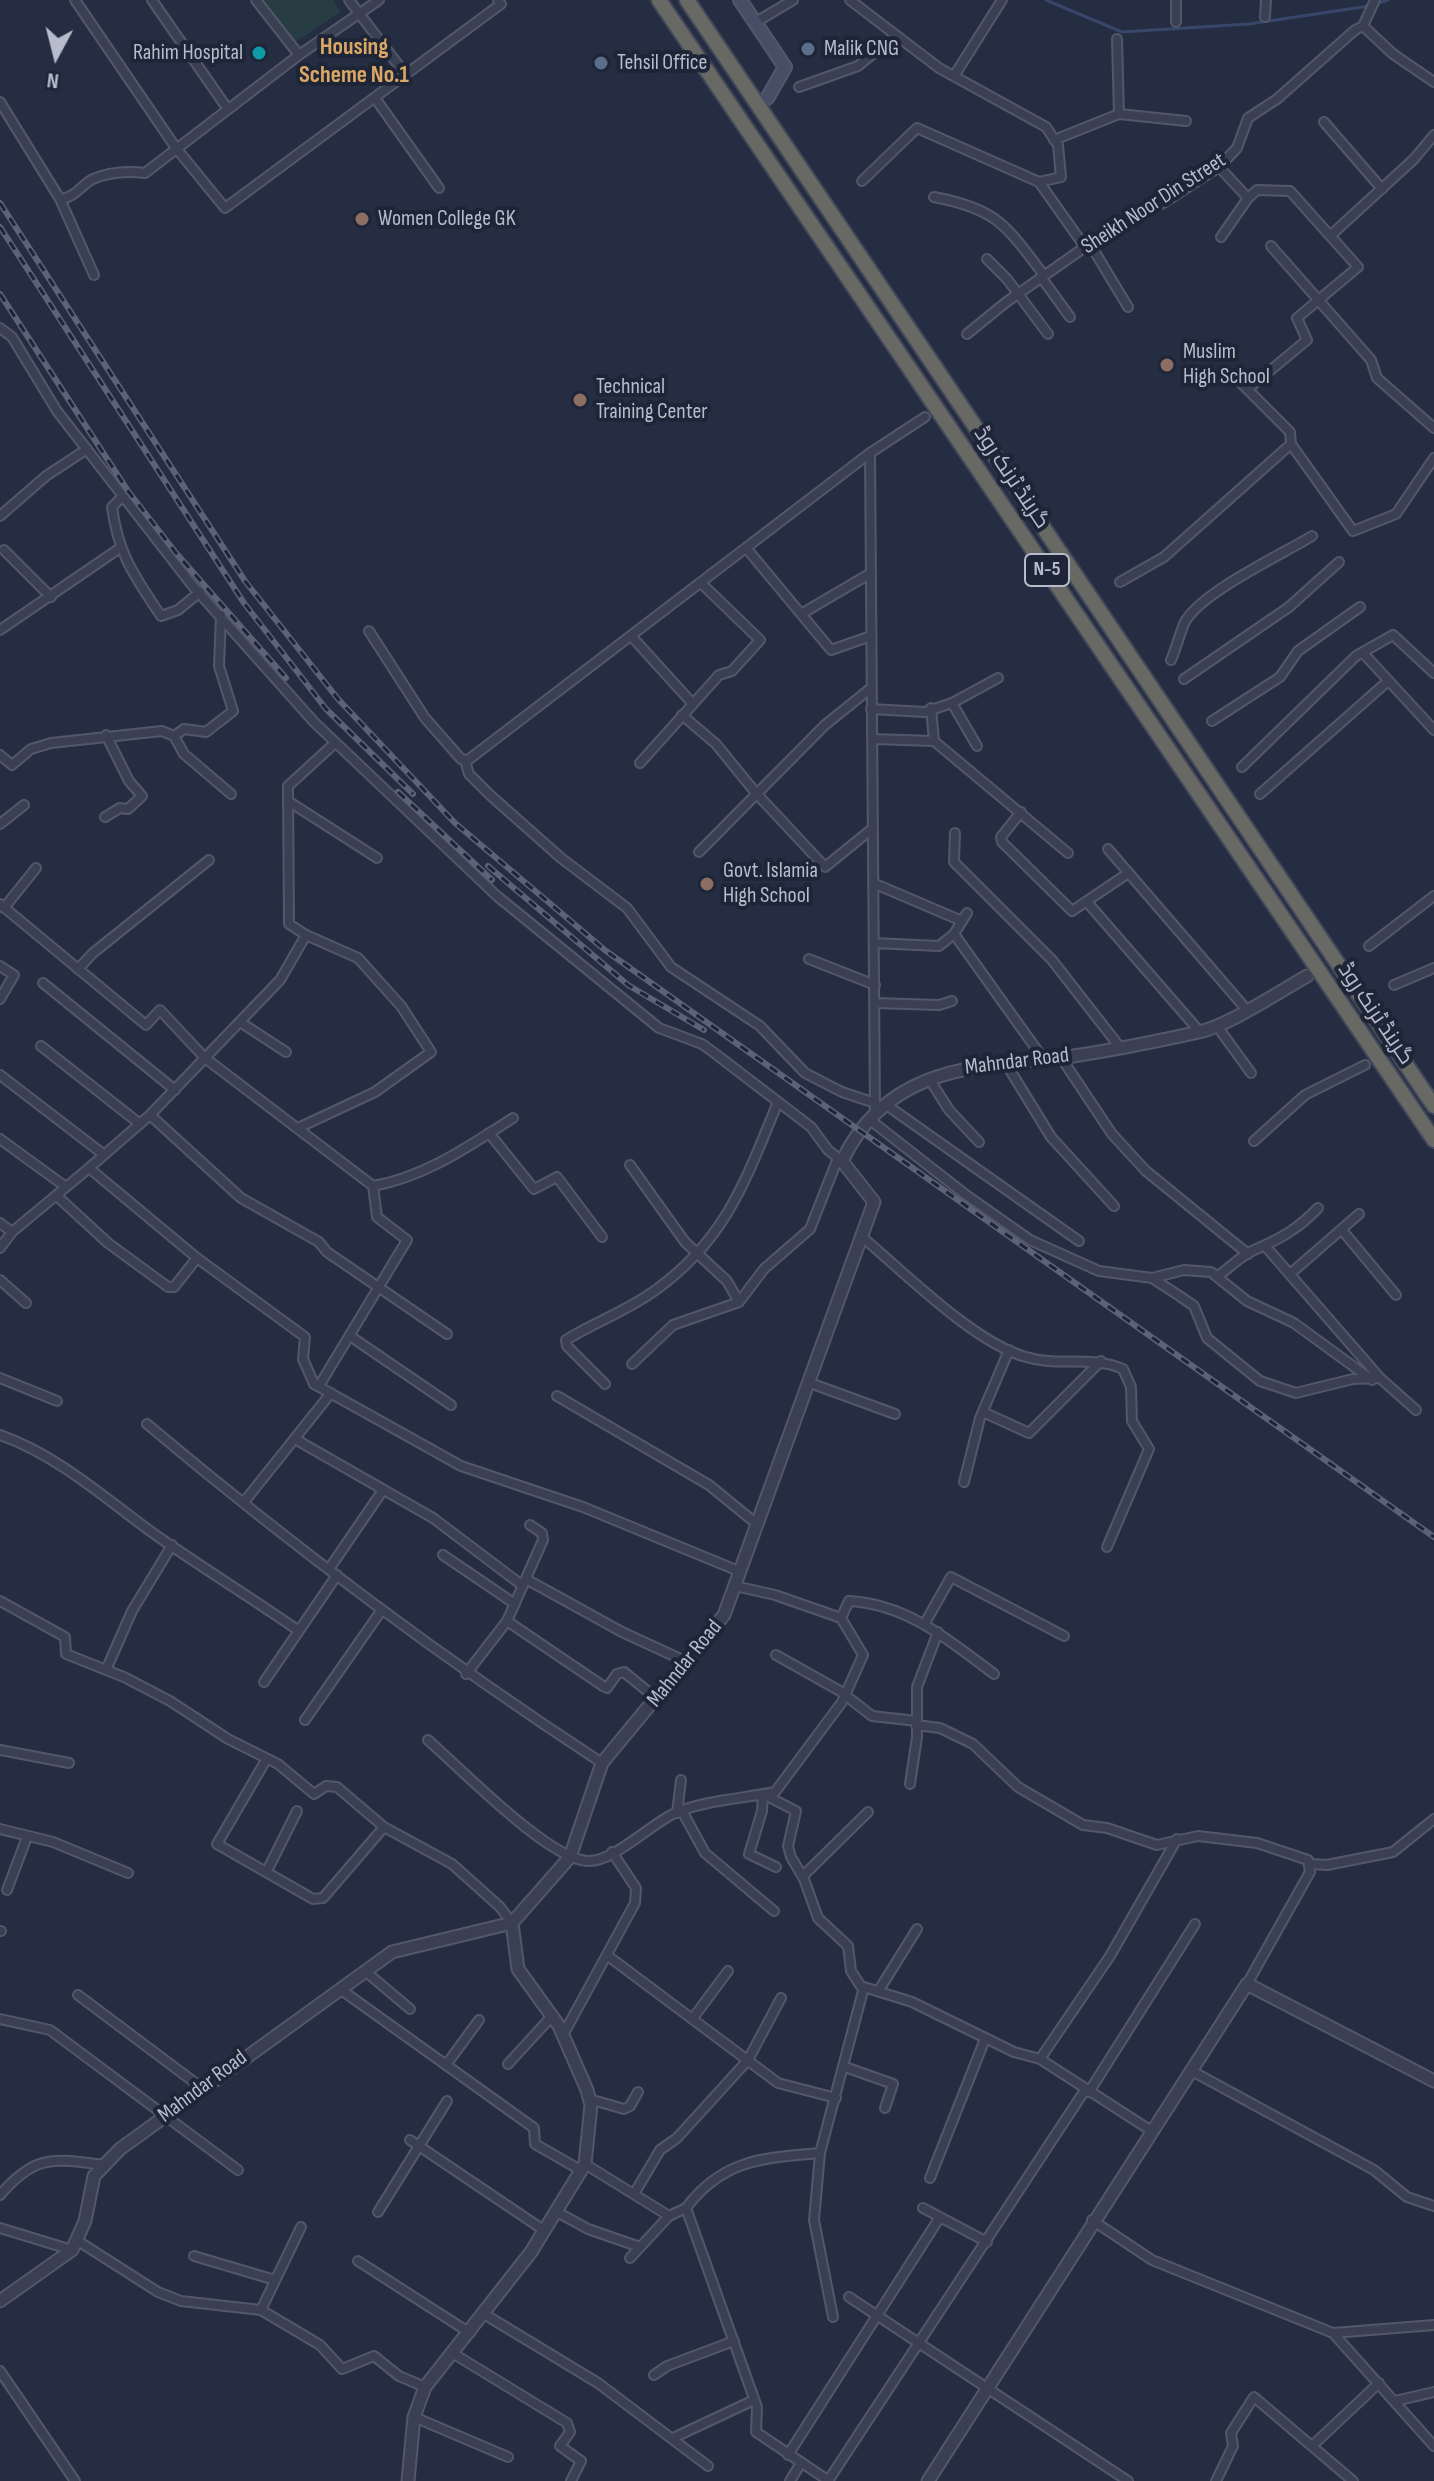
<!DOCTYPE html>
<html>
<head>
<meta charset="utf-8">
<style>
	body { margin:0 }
	#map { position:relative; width:1434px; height:2481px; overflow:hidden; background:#252d42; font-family:"Sofia Sans Condensed",sans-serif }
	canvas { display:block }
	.north { position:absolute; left:16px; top:16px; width:80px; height:80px; -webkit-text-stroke:6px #1e2537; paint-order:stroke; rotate:187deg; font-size:22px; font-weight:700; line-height:32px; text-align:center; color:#b7bccc }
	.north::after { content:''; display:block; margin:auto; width:28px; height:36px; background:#b7bccc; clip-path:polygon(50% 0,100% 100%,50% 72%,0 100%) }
</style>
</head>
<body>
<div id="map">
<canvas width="1434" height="2481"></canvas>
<div class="north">N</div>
</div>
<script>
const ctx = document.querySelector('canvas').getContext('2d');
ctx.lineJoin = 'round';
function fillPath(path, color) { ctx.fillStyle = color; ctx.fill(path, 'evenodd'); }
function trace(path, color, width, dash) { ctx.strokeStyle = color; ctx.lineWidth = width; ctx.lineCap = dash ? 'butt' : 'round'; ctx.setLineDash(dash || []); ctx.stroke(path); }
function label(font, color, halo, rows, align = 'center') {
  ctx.font = font + ' "Sofia Sans Condensed",Cairo,sans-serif'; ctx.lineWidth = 8; ctx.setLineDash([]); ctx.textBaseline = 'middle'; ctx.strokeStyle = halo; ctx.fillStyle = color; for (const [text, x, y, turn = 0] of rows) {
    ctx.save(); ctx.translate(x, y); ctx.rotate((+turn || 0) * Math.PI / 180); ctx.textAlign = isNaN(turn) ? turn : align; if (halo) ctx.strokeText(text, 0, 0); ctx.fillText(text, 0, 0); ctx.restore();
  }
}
fillPath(new Path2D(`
	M262 0H333L341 12 291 45Z`), '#273c43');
trace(new Path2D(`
	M1046 0 1122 32 1249 24 1369 6
	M1376 4 1388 0`), '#38466a', 3);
const minor = new Path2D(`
	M75 0 176 148 225 208 501 4 498 0
	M152 0 227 108
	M256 0 299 55
	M349 0 406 75
	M850 0 939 68 1046 127 1058 145 1061 177 1039 182 917 128 862 181
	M1176 0V22
	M1265 17 1266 0
	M756 22 793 0
	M1363 26 1375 0
	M1117 39 1119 114
	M954 76 1002 0
	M799 87 858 66 896 35
	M375 98 439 188
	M0 102 60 199
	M1324 122 1382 189
	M1054 140 1119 114 1186 121
	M1219 167 1248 198 1257 190 1290 191 1358 267 1297 318 1307 340 1248 389
	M1039 182 1085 247
	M934 197C998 209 1006 226 1044 275
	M1330 236 1414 159 1434 135
	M1221 237 1248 198
	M1090 244 1128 307
	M1271 246 1371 360 1377 378 1434 428
	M987 259 1007 279 1048 334
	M94 275 60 199C75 198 81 185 93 179 109 172 129 171 145 173L299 55 379 0
	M1041 277 1070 317
	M0 328 12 337 57 411 192 585 314 722 497 896 659 1028 702 1044 713 1052 811 1127 828 1150 842 1161
	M967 334 1005 303 1108 231 1165 202 1219 167 1237 148 1248 118 1277 99 1355 30 1363 26 1393 54 1434 82
	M1291 444 1353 531 1396 514 1434 458
	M870 453 875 1110
	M124 495 112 507C118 554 135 577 161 616L178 610 200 592
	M0 516 46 476 87 449
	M747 549 831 650 871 636
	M4 550 51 597
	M1120 582 1164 557 1291 444 1290 432 1237 379
	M801 614 871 573
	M0 630 120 548
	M369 631 425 718 461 759 468 760 870 453 925 417
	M633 638 692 703
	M1364 654 1434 730
	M1171 660C1176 649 1179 636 1184 624 1197 594 1283 554 1312 536
	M1184 679 1289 607 1339 562
	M952 703 977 746
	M931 708 934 741
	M871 709 925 712 952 703 998 678
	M682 715 716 744 755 792 825 867 873 828
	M1212 721 1280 677 1298 651 1360 607
	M174 736 184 729 206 732 233 711 219 666 221 615
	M872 739 934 741 1068 853
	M0 755 12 765 31 749 51 743 162 731 174 736 184 754 231 794
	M465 761 469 774 490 795 561 858 627 908 671 967 760 1026 805 1073 842 1092 875 1103
	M640 763 719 675 732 671 760 640 702 584
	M1242 767 1356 656 1393 635 1434 673
	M1260 794 1388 681
	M288 801 377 858
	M1021 812 1001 837 1002 842 1072 911 1127 874
	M105 817 120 808 128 809 142 796 129 781 106 735
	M0 824 24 805
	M955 833 954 862 1052 960 1119 1046
	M1108 849 1246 1009
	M699 852 825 725 871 688
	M873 883 962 921
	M1087 902 1200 1032
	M0 904 146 1025 160 1010 205 1058 373 1186 377 1217 407 1240 319 1386
	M4 908 36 868
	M954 934 1042 1057
	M874 943 939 946 954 934 967 913
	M1369 946 1434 896
	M809 959 875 985
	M0 966 14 975 0 999
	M78 969 93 953 209 860
	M43 983 175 1090
	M1394 985 1434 968
	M875 1003 939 1005 952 1001
	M240 1022 286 1052
	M1217 1026 1251 1073
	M41 1046 140 1124
	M1060 1056 1112 1134 1146 1171 1248 1254
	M1005 1062 1051 1137 1114 1206
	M0 1075 103 1154
	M930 1080 949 1110 979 1142
	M885 1104 1079 1241
	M150 1115 241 1198 319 1242 327 1252 447 1334
	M869 1119 966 1195 1030 1240 1099 1271 1152 1278 1178 1295 1194 1306 1207 1338 1260 1381 1296 1393 1353 1379 1380 1378 1416 1410
	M298 1128 375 1092 431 1052 401 1006 358 958 306 935
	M489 1133 534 1189 557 1177 602 1237
	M0 1139 66 1187
	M1254 1141 1305 1095 1365 1065
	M630 1165 685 1242 727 1281 739 1302
	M89 1168 150 1115 280 980 306 935 289 924 288 786 335 743
	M373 1186C425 1177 469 1146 513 1118
	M58 1197 108 1243 168 1287H174L197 1258
	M0 1223 12 1232
	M1342 1230 1396 1295
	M861 1236C903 1271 974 1343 1026 1357 1058 1367 1091 1355 1123 1369L1131 1387 1132 1421 1149 1449 1107 1547
	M1266 1247 1380 1378
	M0 1248 12 1232 89 1168 197 1258 305 1337 303 1359 314 1384 461 1466 583 1507 741 1572
	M1290 1274 1359 1214
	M1218 1276C1229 1268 1242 1255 1254 1250 1280 1239 1298 1229 1318 1208
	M1152 1278 1184 1270 1211 1272 1247 1301 1294 1323 1372 1380
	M0 1280 26 1303
	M350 1336 451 1405
	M632 1364 673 1325 739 1302 764 1269 810 1229 838 1158
	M0 1378 57 1401
	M810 1383 895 1414
	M605 1384 567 1346 566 1340C595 1322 629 1310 657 1289 727 1238 746 1179 778 1102
	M557 1396 709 1485 758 1525
	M983 1412 1029 1433 1101 1361
	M147 1424C292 1546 443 1659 602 1763
	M0 1435C60 1456 109 1502 160 1538 206 1570 253 1599 299 1631
	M295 1439 433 1518 523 1586
	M964 1482 980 1418 1009 1350
	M244 1502 331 1393
	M443 1555 515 1604
	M329 1569 383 1490
	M526 1579 622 1632 687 1662
	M0 1601 65 1637 66 1654 124 1677 170 1701 228 1739 278 1764 314 1794 326 1786 337 1787 384 1827 452 1864 500 1907 512 1923
	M841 1618 849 1601C907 1604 949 1640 994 1674
	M507 1621 603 1686 607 1688 617 1674 624 1672 657 1699
	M925 1623 951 1577 1064 1636
	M776 1655 840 1691 872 1716 917 1721
	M106 1670 132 1611 172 1545
	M466 1674 507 1621 543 1540 542 1533 530 1525
	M264 1682 337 1575
	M305 1720 381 1611
	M916 1725 940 1728 973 1744 1018 1787 1083 1825 1107 1828 1157 1845 1198 1836 1257 1843 1308 1860 1310 1872 1247 1984
	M428 1740C460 1768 549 1860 588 1861 613 1862 650 1825 673 1814 700 1801 745 1798 775 1792L842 1702 863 1655 841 1618 775 1595 735 1586
	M0 1750 69 1763
	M266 1760 217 1844 313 1899 323 1898 384 1827
	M910 1784 917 1737V1687L938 1632
	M682 1811 705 1853 774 1911
	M677 1813 681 1780
	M0 1829 53 1842 128 1873
	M1311 1864 1327 1865 1393 1852 1434 1819
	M776 1867 749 1854 762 1811 763 1794 796 1811 788 1846 791 1857 804 1879 818 1918 848 1946 851 1971 862 1988
	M267 1871 297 1811
	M803 1876 868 1812
	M7 1890 27 1837
	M0 1931H1
	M608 1956 778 2083 836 2098
	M365 1971 410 2009
	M340 1989 534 2128 535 2144 582 2171
	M879 1990 917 1929
	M78 1995 202 2088
	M693 2018 728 1971
	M0 2019 50 2030 238 2170
	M563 2035 635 1903 636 1888 612 1852
	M1040 2059 1110 1956 1177 1839
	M508 2064 552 2016
	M446 2065 479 2020
	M845 2067 893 2084 885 2108
	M1190 2070 1374 2170 1407 2197 1434 2206
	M1089 2092 1195 1924
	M589 2099 624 2109 630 2106 638 2092
	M410 2140 545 2231
	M585 2164 669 2216 686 2208 757 2407 756 2432 829 2481
	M930 2178 985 2039
	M634 2194 660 2150 677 2138 748 2060 781 1998
	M0 2195C36 2153 54 2159 105 2165
	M686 2208C723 2159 763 2158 820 2153
	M923 2208 987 2242
	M378 2212 447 2101
	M557 2212 588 2229 640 2247
	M1092 2220 1152 2260 1333 2333 1434 2446
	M0 2228 72 2250
	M78 2241 158 2292 181 2301 261 2310 320 2345 342 2369 374 2356 399 2376 425 2387
	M194 2256 275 2280
	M630 2258 669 2216
	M358 2261 470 2333
	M849 2297 1128 2481
	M261 2310 301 2227
	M484 2314 598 2383 708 2466
	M833 2317 814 2220 820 2153 864 1987 912 2002 1014 2052 1040 2059 1150 2130
	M1333 2333 1434 2325
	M454 2354 567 2423 570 2432 560 2446 581 2461 571 2481
	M0 2371 75 2481
	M654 2375 667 2366 734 2341
	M1395 2401 1434 2392
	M414 2417 508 2457
	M673 2438 754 2400
	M1312 2446 1379 2383
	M788 2455 940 2217
	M790 2481 801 2463
	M828 2481 1085 2090
	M1216 2481 1233 2446 1231 2433 1254 2397 1353 2481`);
const tertiary = new Path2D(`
	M0 2301 72 2250 85 2221 94 2176 120 2149 392 1952 512 1923 570 1857 602 1763 724 1615 874 1202 842 1161C889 1063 980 1067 1073 1056 1114 1050 1158 1041 1199 1032 1229 1025 1279 992 1307 976
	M408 2481 414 2417 425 2387 531 2252 585 2164 591 2105 587 2090 559 2026 518 1969 512 1923
	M928 2481 1247 1984 1434 2081`);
const secondary = new Path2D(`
	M740 0 785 67 768 97 758 106`);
const trunk = new Path2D(`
	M659 0 1434 1140
	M687 0 1434 1106`);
trace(minor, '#525869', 12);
trace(tertiary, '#525869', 15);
trace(secondary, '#525869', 16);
trace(trunk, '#414859', 18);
trace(minor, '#3a4052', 8);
trace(tertiary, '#3a4052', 11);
trace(secondary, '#474e65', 12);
trace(trunk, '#686864', 14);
const rail = new Path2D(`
	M0 203 245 581 338 699 455 823 606 951 1434 1537
	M0 227 244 603 326 709 413 794
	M0 294 128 491 176 553 286 678
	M398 792 492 880
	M488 866 628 985 704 1030`);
trace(rail, '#5c6379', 6);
trace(rail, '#1e2537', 3, [9]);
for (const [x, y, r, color] of [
	[808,49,8,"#5c6f8a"],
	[259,53,8,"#0f9aa8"],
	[601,63,8,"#5c6f8a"],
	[362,219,8,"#8d6e63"],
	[1167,365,8,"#8d6e63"],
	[580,400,8,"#8d6e63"],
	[707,884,8,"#8d6e63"]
]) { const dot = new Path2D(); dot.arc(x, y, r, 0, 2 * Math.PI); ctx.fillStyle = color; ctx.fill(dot); trace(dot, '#1e2537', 3); }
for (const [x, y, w] of [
	[1047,570,44]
]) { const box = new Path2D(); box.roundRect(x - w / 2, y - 16, w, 32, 6); ctx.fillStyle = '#1e2537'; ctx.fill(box); trace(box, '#b7bccc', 2); }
label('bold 20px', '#b7bccc', null, [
	["N-5",1047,570]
]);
label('22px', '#b7bccc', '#1e2537', [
	["Malik CNG",824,49],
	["Rahim Hospital",243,53,"right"],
	["Tehsil Office",617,63],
	["Women College GK",378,219],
	["Muslim",1183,352],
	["High School",1183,377],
	["Technical",596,387],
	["Training Center",596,412],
	["Govt. Islamia",723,871],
	["High School",723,896]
], 'left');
label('22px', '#b7bccc', '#1e2537', [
	["Sheikh Noor Din Street",1154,204,-33],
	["گرینڈ ٹرنک روڈ",1011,478,56],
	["گرینڈ ٹرنک روڈ",1375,1014,56],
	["Mahndar Road",1017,1062,-7],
	["Mahndar Road",685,1664,-51],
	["Mahndar Road",203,2087,-37]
]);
label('bold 24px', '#daa864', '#1e2537', [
	["Housing",354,48],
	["Scheme No.1",354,76]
]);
</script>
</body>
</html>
